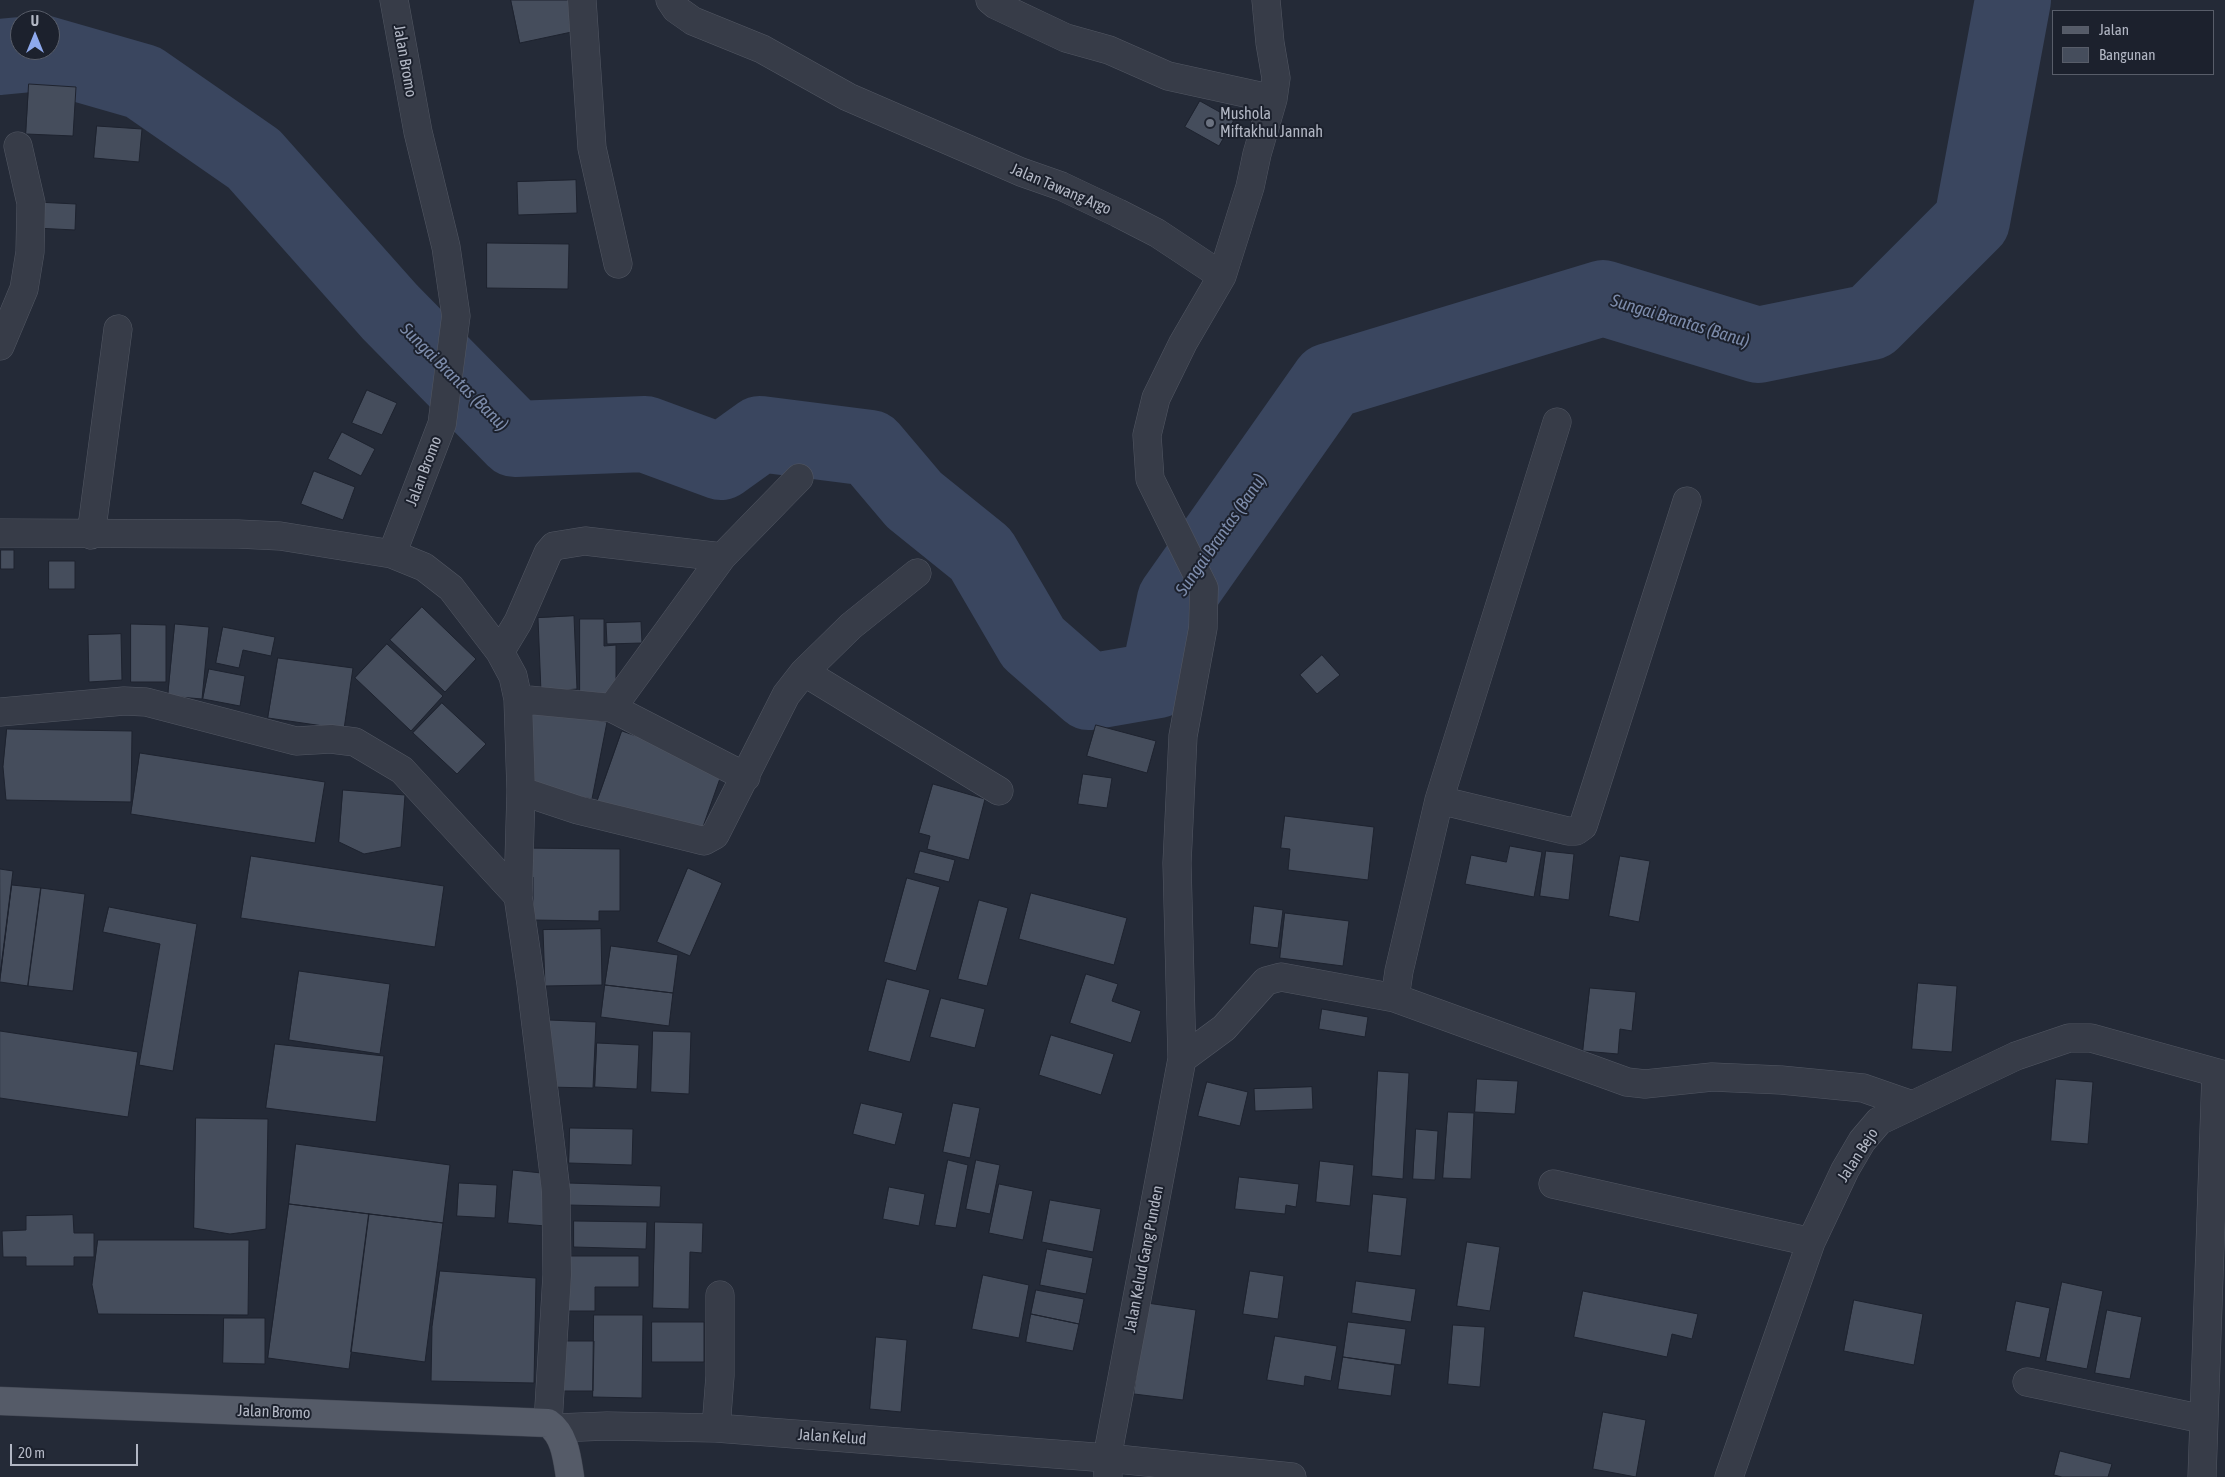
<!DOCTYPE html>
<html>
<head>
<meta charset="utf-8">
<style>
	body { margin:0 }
	#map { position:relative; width:2225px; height:1477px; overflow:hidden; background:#242a37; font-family:"Asap Condensed",sans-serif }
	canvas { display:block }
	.legend { position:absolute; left:2052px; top:10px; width:162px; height:65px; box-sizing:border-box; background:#1c212d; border:1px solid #585d69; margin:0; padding:6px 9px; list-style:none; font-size:15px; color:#b2b7c4 }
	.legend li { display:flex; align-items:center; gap:10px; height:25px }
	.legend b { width:25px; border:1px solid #585d69 }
	.north { position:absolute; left:10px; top:10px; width:50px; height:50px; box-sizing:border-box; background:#1c212d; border:1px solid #585d69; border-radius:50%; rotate:0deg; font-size:14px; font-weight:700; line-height:20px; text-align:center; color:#b2b7c4 }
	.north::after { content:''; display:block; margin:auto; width:18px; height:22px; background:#8ea9ed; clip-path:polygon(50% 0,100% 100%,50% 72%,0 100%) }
	.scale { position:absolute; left:10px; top:1444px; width:128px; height:22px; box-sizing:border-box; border:2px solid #b2b7c4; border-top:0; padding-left:6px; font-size:15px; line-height:18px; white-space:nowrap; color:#b2b7c4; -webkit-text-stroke:4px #1c212d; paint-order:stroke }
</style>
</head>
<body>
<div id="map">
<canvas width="2225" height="1477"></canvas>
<ul class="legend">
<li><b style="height:6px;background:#555b68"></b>Jalan</li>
<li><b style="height:14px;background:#454d5c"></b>Bangunan</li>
</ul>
<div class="north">U</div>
<div class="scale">20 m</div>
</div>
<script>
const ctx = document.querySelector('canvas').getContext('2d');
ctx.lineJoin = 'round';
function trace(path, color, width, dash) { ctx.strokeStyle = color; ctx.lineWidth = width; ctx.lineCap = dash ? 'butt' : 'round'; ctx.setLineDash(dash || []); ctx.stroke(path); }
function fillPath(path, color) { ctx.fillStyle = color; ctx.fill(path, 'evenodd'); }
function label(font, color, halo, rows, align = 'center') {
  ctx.font = font + ' "Asap Condensed",sans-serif'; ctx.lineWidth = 4; ctx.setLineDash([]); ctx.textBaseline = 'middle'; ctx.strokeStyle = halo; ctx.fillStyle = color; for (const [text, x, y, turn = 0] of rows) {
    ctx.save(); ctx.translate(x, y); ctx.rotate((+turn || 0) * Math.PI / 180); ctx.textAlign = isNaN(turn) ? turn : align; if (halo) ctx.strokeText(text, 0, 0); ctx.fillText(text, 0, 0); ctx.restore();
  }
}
trace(new Path2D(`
	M0 57 42 53 143 82 254 159 390 312 515 439 645 434 721 462 760 434 870 448 914 500 981 554 1033 643 1089 692 1158 680 1175 600 1329 381 1603 298 1758 345 1871 322 1972 221 2013 0`), '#3a465f', 76);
const building = new Path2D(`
	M511 0H574L581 30 520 43Z
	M29 84 76 87 73 136 26 134Z
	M1200 101 1234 120 1219 146 1185 127Z
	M97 126 142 129 139 162 94 158Z
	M576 180 577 213 518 215 517 182Z
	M36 202 76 204 75 230 35 228Z
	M487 243 569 244 568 289 487 288Z
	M367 390 397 403 382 435 352 423Z
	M342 432 375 449 361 476 328 459Z
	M314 471 355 487 343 520 301 504Z
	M1 550H14V569H1Z
	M49 561H75V589H49Z
	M422 607 476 659 445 692 390 640Z
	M574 616 577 689 541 692 538 618Z
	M580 619H604V646L616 645V695L580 696Z
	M641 622 642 643 607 644 606 623Z
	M131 624 166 625V682H131Z
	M175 624 209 627 202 699 168 696Z
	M223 627 275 637 271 656 243 650 239 668 216 663Z
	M121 634 122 680 89 682 88 635Z
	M387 644 443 696 411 731 355 678Z
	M1322 655 1340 675 1317 694 1300 675Z
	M278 658 353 668 344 729 268 718Z
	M209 669 245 676 240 706 203 699Z
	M442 703 486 744 457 774 413 733Z
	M524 708 607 722 592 799 523 786Z
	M1096 725 1156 741 1147 773 1087 756Z
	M7 729 132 731 131 802 6 800 3 767Z
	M622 731 724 767 699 838 597 802Z
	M140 753 325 782 315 843 131 814Z
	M1083 774 1112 778 1107 808 1078 804Z
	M933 784 985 799 969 860 927 849 930 836 919 833Z
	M343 790 405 795 401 847 364 854 339 842Z
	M1285 816 1374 827 1368 880 1288 870 1290 849 1281 848Z
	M1510 846 1542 852 1534 897 1465 884 1471 855 1506 862Z
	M522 848 620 849V911H599V921L533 920V877H522Z
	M920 851 955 860 949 882 914 873Z
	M1546 851 1574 854 1569 900 1540 896Z
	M251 856 444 886 435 947 241 918Z
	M1620 856 1650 861 1639 922 1609 916Z
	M688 868 722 883 690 956 657 942Z
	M0 869 13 871 0 975Z
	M907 878 940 887 916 971 884 962Z
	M12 885 41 888 28 986 0 982Z
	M41 888 85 894 73 991 28 986Z
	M1031 893 1127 918 1114 965 1019 939Z
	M979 900 1008 908 987 986 958 979Z
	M1254 906 1283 910 1278 948 1250 944Z
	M109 907 197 924 173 1071 139 1065 160 944 103 932Z
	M1285 913 1349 921 1343 966 1280 958Z
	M601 929 602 985 545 986 543 930Z
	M611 946 678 955 673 993 605 985Z
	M299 971 390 984 380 1054 289 1040Z
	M1086 974 1118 984 1112 1001 1141 1011 1131 1043 1070 1023Z
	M887 979 930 990 910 1062 868 1051Z
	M1918 983 1957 986 1952 1052 1912 1049Z
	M605 985 673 993 669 1026 601 1017Z
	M1590 988 1636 992 1632 1031 1620 1029 1618 1054 1583 1051Z
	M941 998 985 1009 975 1048 930 1037Z
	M1322 1009 1368 1017 1365 1037 1319 1029Z
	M549 1020 596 1022 593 1088 547 1087Z
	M0 1031 138 1052 128 1117 0 1098Z
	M653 1031 691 1032 689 1094 651 1092Z
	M1051 1035 1114 1054 1101 1095 1039 1075Z
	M597 1043 639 1045 637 1089 595 1087Z
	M275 1044 384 1056 376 1122 266 1108Z
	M1378 1071 1409 1073 1403 1179 1372 1176Z
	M1477 1079 1518 1081 1515 1114 1475 1112Z
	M2056 1079 2093 1082 2088 1144 2051 1141Z
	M1207 1082 1248 1092 1240 1126 1198 1116Z
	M1312 1087 1313 1109 1255 1111 1254 1089Z
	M861 1103 903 1113 895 1145 853 1134Z
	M953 1103 980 1108 970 1158 943 1152Z
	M1448 1112 1474 1113 1471 1179 1443 1178Z
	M196 1118 268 1119 266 1229 230 1234 194 1228Z
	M570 1128 633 1129 632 1165 569 1163Z
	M1416 1129 1438 1131 1435 1180 1413 1179Z
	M296 1144 450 1165 443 1223 289 1204Z
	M948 1160 968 1165 956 1228 935 1225Z
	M976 1160 1000 1165 990 1214 966 1209Z
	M1320 1161 1354 1165 1350 1206 1316 1202Z
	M513 1170 551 1174 546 1226 508 1223Z
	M1239 1177 1299 1184 1296 1207 1286 1205 1285 1214 1235 1209Z
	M459 1183 497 1185 495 1218 457 1216Z
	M568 1183 661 1186 660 1207 567 1205Z
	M999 1184 1033 1191 1023 1240 989 1233Z
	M889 1187 925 1194 919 1226 883 1219Z
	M1373 1194 1407 1198 1401 1256 1368 1252Z
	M1050 1200 1101 1209 1093 1252 1042 1242Z
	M289 1204 369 1214 349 1369 268 1358Z
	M369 1214 443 1223 425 1362 351 1352Z
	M73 1215 74 1233H94V1257H74V1266H26V1257H3L2 1231 26 1230V1216Z
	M574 1221 647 1222 646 1249 574 1247Z
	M655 1222 703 1223 702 1253 690 1252 689 1309 653 1308Z
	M98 1240H249L248 1315 98 1314 92 1285Z
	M1467 1242 1500 1247 1490 1311 1457 1306Z
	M1047 1249 1093 1258 1086 1294 1040 1285Z
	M560 1256H639V1287H595V1311H559Z
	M440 1271 536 1278 534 1383 431 1381 432 1327Z
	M1250 1271 1284 1276 1278 1319 1243 1314Z
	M983 1275 1029 1285 1019 1338 972 1329Z
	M1356 1281 1416 1289 1411 1322 1352 1313Z
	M2062 1282 2103 1291 2087 1369 2046 1361Z
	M1036 1290 1084 1299 1079 1324 1031 1314Z
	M1583 1291 1698 1314 1692 1339 1672 1334 1667 1357 1574 1337Z
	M1854 1300 1923 1314 1914 1365 1844 1351Z
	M2016 1301 2050 1308 2040 1358 2006 1351Z
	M1147 1303 1196 1310 1183 1400 1134 1394Z
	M2107 1310 2142 1317 2130 1379 2095 1373Z
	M1031 1314 1079 1324 1073 1351 1026 1342Z
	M594 1315H643L642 1398 593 1397Z
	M224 1318H265V1364L223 1363Z
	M652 1322H704V1362H652Z
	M1348 1322 1406 1329 1401 1365 1343 1357Z
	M1453 1325 1485 1327 1480 1387 1448 1384Z
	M1275 1336 1337 1346 1331 1381 1305 1376 1304 1386 1267 1380Z
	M876 1337 907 1340 901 1412 870 1409Z
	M559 1341H594L593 1391H559Z
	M1343 1357 1395 1365 1391 1396 1338 1389Z
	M1603 1412 1646 1420 1636 1477 1593 1469Z
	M2060 1451 2112 1464 2108 1477H2062L2054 1475Z`);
fillPath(building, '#454d5c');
trace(building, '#1e232f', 1);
const street = new Path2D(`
	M582 0 592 148 618 264
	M670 0 676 9 693 21 762 49 848 97 1021 172 1061 186 1118 213 1157 233 1222 276
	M990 0 996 5 1066 38 1109 50 1168 76 1273 99
	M0 346 24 289 30 252 31 203 18 146
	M1557 422 1439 800 1399 971 1395 998 1627 1082 1645 1084 1712 1077 1781 1080 1863 1088 1912 1105
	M0 533 238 534 280 536 392 554 424 567 451 588 500 652 513 676 518 699 521 791 518 896
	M91 535 118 329
	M392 554 442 424 456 316 446 247 418 132 394 0
	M500 652 518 622 548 553 554 546 585 541 722 557
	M804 672 999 791
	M518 699 612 708
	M0 712 124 701 146 702 296 741 331 739 355 742 402 770 518 896 531 984 556 1191 557 1275 548 1423
	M746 777 612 708 722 557 799 478
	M521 791 578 810 692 838 704 841 715 835 786 695 804 672 851 626 917 573
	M1439 800 1568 831H1576L1583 826 1687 501
	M1182 1059 1224 1028 1266 981 1281 977 1395 998
	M1553 1184 1811 1242
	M2027 1382 2203 1419
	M556 1428 607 1426 716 1428 1107 1458 1292 1477
	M716 1428 720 1376V1295
	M1108 1477 1107 1458 1182 1059 1177 863 1183 736 1203 628 1204 588 1150 479 1147 435 1156 398 1183 343 1222 276 1250 187 1257 154 1273 99 1276 78 1270 43 1266 0
	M1729 1477 1811 1242 1845 1170 1862 1141 1879 1121 2016 1056 2069 1038H2091L2225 1075
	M2202 1477 2216 1074`);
const primary = new Path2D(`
	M0 1401 548 1423C565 1435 567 1458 570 1477`);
trace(street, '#525763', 29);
trace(primary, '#404551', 29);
trace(street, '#373c48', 28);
trace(primary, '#555b68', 28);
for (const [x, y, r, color] of [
	[1210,123,5,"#6b7280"]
]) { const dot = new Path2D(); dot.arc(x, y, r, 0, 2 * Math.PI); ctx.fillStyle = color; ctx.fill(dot); trace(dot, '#1c212d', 2); }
label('16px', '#b2b7c4', '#1c212d', [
	["Jalan Bromo",405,61,80],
	["Jalan Tawang Argo",1061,189,23],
	["Jalan Bromo",424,471,-69],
	["Jalan Bejo",1858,1155,-57],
	["Jalan Kelud Gang Punden",1144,1259,-79],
	["Jalan Bromo",274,1412,2],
	["Jalan Kelud",832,1437,4]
]);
label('16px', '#b2b7c4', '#1c212d', [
	["Mushola",1220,114],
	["Miftakhul Jannah",1220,132]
], 'left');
label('italic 18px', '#7c8baa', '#1c212d', [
	["Sungai Brantas (Banu)",1680,321,17],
	["Sungai Brantas (Banu)",454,377,45],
	["Sungai Brantas (Banu)",1221,535,-55]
]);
</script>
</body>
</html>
